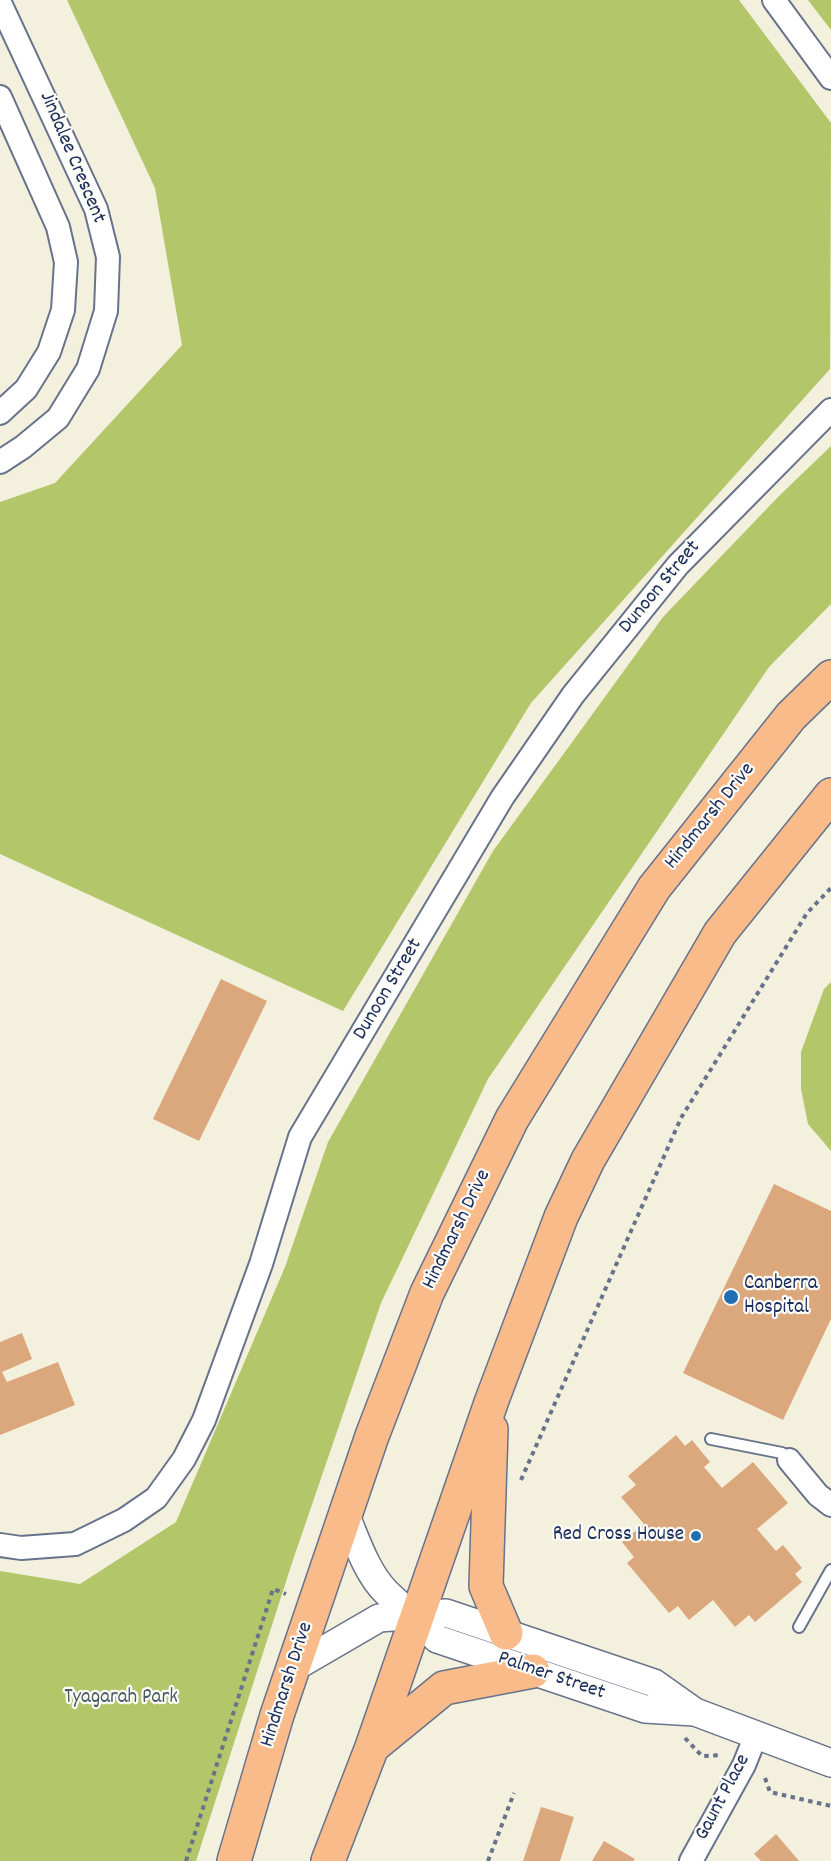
<!DOCTYPE html>
<html>
<head>
<meta charset="utf-8">
<style>
	body { margin:0 }
	canvas { display:block; background:#f4f0de }
</style>
</head>
<body>
<canvas width="831" height="1861"></canvas>
<script>
const ctx = document.querySelector('canvas').getContext('2d');
ctx.lineJoin = 'round';
function fillPath(path, color) { ctx.fillStyle = color; ctx.fill(path, 'evenodd'); }
function trace(path, color, width, dash) { ctx.strokeStyle = color; ctx.lineWidth = width; ctx.lineCap = dash ? 'butt' : 'round'; ctx.setLineDash(dash || []); ctx.stroke(path); }
function label(font, color, halo, rows, align = 'center') {
  ctx.font = font + ' Dekko,sans-serif'; ctx.lineWidth = 4.5; ctx.setLineDash([]); ctx.textBaseline = 'middle'; ctx.strokeStyle = halo; ctx.fillStyle = color; for (const [text, x, y, turn = 0] of rows) {
    ctx.save(); ctx.translate(x, y); ctx.rotate((+turn || 0) * Math.PI / 180); ctx.textAlign = isNaN(turn) ? turn : align; if (halo) ctx.strokeText(text, 0, 0); ctx.fillText(text, 0, 0); ctx.restore();
  }
}
fillPath(new Path2D(`
	M67 0H739L831 123 830 369 531 703 343 1011 0 854V502L55 483 182 345 155 188Z
	M808 0H831V30Z
	M831 446V604L769 667 488 1079 381 1303 292 1563 196 1861H0V1571L80 1584 176 1522 285 1267 328 1142 493 851 663 617 779 496Z
	M831 982V1151L808 1124 801 1089V1052L824 989Z`), '#b3c66a');
fillPath(new Path2D(`
	M221 979 267 1001 199 1141 153 1119Z
	M774 1184 831 1211V1319L783 1420 683 1373Z
	M22 1333 32 1359 2 1372 7 1382 58 1362 75 1405 0 1435V1342Z
	M676 1435 685 1446 692 1440 710 1462 704 1467 722 1488 753 1462 788 1503 757 1529 776 1551 783 1545 802 1568 795 1574 802 1582 755 1622 749 1615 735 1627 713 1600 689 1620 678 1606 669 1613 627 1563 634 1557 622 1542 644 1524 621 1497 636 1485 628 1476Z
	M541 1807 574 1817 560 1861H523Z
	M776 1834 799 1861H761L754 1854Z
	M604 1841 635 1859 633 1861H592Z`), '#dba77c');
const service = new Path2D(`
	M711 1439 782 1453 789 1460
	M799 1627 831 1570`);
const minor = new Path2D(`
	M774 0 831 78
	M0 3 96 209 108 257 106 311 88 369 58 418 23 447 0 462
	M0 97 58 227 66 262 63 310 49 352 26 389 0 413
	M789 1460 818 1495 831 1505
	M0 1545 21 1548 75 1544 124 1520 156 1498 184 1459 204 1420 261 1264 300 1137 502 798 573 695 678 565 831 410
	M691 1861 744 1765 756 1735`);
const tertiary = new Path2D(`
	M345 1514C356 1539 366 1572 386 1592 402 1608 421 1622 437 1639L645 1709 694 1712
	M293 1668 379 1618 446 1613 654 1683 695 1712 831 1763`);
const primary = new Path2D(`
	M491 1429 486 1586 506 1633
	M372 1747 444 1688 533 1671
	M234 1861 277 1715 372 1436 427 1293 512 1119 654 888 791 716 831 677
	M328 1861 372 1747 492 1400 561 1217 588 1160 720 933 831 795`);
trace(service, '#67738b', 14);
trace(minor, '#67738b', 26);
trace(tertiary, '#67738b', 30);
trace(primary, '#67738b', 36);
trace(new Path2D(`
	M521 1480 681 1118 807 913 831 888
	M685 1738 702 1756 721 1755
	M765 1778 770 1792 831 1806
	M186 1861 273 1589 286 1594
	M488 1861 514 1793`), '#67738b', 4, [4.5, 4.5]);
trace(service, '#fff', 10);
trace(minor, '#fff', 22);
trace(tertiary, '#fff', 27);
trace(primary, '#fabb8b', 33);
for (const [x, y, r, color] of [
	[731,1297,8,"#1f6fb2"],
	[696,1536,6,"#1f6fb2"]
]) { const dot = new Path2D(); dot.arc(x, y, r, 0, 2 * Math.PI); ctx.fillStyle = color; ctx.fill(dot); trace(dot, '#fdfcf7', 2); }
label('21px', '#1b2f5e', '#fdfcf7', [
	["Jindalee Crescent",71,158,67],
	["Dunoon Street",661,588,-50],
	["Hindmarsh Drive",711,817,-51],
	["Dunoon Street",389,990,-59],
	["Hindmarsh Drive",458,1230,-64],
	["Palmer Street",551,1677,19],
	["Hindmarsh Drive",288,1685,-72],
	["Gaunt Place",724,1798,-62]
]);
label('21px', '#1b2f5e', '#fdfcf7', [
	["Canberra",744,1285],
	["Hospital",744,1309],
	["Red Cross House",684,1536,"right"]
], 'left');
label('21px', '#495c62', '#fdfcf7', [
	["Tyagarah Park",121,1699]
]);
</script>
</body>
</html>
